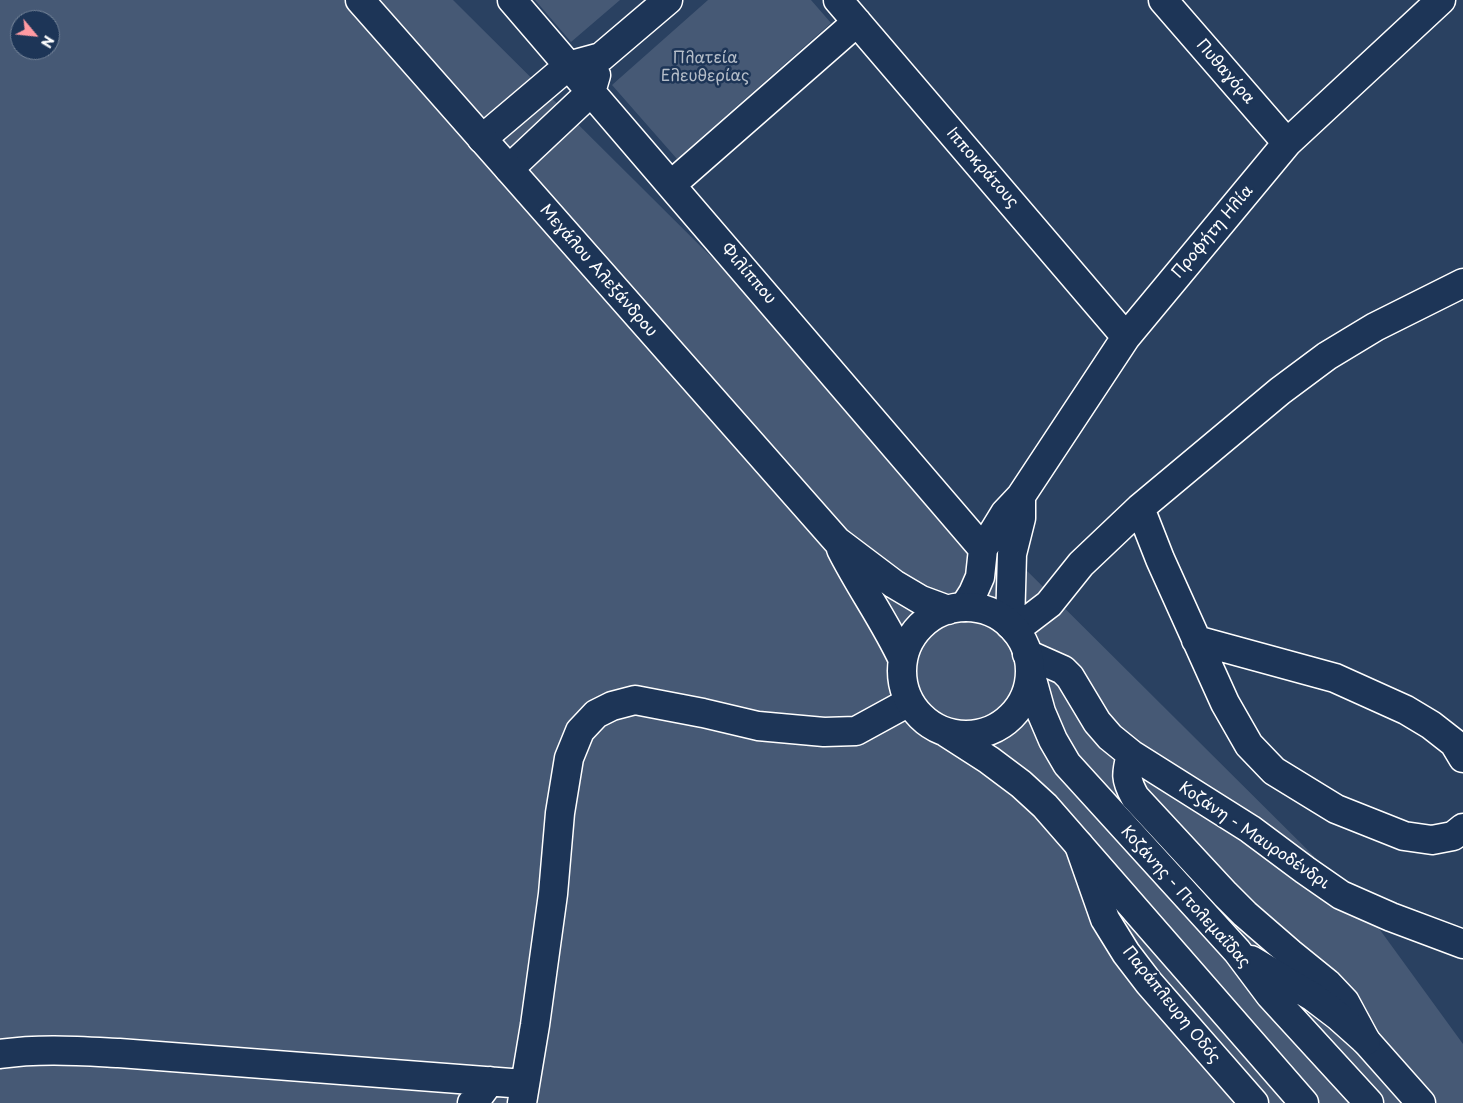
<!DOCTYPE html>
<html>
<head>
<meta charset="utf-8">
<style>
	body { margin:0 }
	#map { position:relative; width:1463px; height:1103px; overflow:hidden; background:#2a4161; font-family:"Playpen Sans",sans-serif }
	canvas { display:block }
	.north { position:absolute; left:10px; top:10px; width:50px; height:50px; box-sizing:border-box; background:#1d3557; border:1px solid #77869a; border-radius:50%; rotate:118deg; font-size:14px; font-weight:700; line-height:20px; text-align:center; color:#fff }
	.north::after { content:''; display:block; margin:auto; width:18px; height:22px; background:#ff9aa2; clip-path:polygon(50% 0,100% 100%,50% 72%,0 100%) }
</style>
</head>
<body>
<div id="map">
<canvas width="1463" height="1103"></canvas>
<div class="north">N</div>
</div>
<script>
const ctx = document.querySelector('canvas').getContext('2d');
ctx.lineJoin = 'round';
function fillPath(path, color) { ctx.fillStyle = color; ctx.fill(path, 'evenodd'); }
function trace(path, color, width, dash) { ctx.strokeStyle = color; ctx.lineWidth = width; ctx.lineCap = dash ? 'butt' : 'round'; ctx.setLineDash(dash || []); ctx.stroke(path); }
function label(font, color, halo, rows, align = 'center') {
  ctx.font = font + ' "Playpen Sans",sans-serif'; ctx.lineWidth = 5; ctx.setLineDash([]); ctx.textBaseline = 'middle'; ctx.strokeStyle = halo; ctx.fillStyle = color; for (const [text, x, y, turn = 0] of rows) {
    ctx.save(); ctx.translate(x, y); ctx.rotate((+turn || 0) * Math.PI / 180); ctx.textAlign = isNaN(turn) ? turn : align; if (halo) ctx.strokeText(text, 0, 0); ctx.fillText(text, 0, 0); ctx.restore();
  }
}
fillPath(new Path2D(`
	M0 0H453L1359 901 1463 1044V1103H0ZM20 20H50V50H20Z
	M535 0H620L571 42Z
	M708 0H811L831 23 677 159 612 85Z`), '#465975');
const minor = new Path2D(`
	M512 0 983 549
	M838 0 1126 337
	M1163 0 1287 143
	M482 139 568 66 601 57 668 0
	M509 169 591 92 596 75
	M671 185 857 22
	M1140 508 1160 559 1225 703 1249 745 1274 771 1336 809 1404 836 1432 840 1453 836 1463 828
	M964 607 973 593 980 577 983 549 1005 513 1021 496 1126 337 1287 143 1441 0
	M1010 625 1012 554 1021 518V496
	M1015 630 1049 604 1081 564 1140 508 1280 391 1327 356 1375 327 1463 283
	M1196 640 1335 678 1406 710 1431 725 1454 743 1463 758
	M1027 654 1063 670 1070 677 1097 722 1110 737 1131 754 1250 829 1305 870 1341 895 1391 917 1463 944
	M1131 754C1126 774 1125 779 1135 797L1225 894 1245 914 1290 953 1327 983 1345 1002 1366 1041 1421 1103
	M1079 845 1105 919 1126 953 1149 983 1254 1103
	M0 1054C40 1048 80 1051 119 1053L524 1084
	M472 1103 476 1100 490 1081
	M522 1103 535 1025 553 894 560 813 569 758 580 731 596 714 612 706 635 700 703 713 758 726 824 732 856 731 909 702`);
const major = new Path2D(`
	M360 0 837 541 894 584 921 600 948 610
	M841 549C860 587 885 621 903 660
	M902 671a64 64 0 1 1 128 0a64 64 0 1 1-128 0Z
	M1030 672 1041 712 1053 740 1067 764 1237 951 1270 995 1369 1103
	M947 733 989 760 1021 784 1045 806 1304 1103
	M1251 960 1313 997 1338 1016 1366 1041`);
trace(minor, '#fff', 31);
trace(major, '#fff', 31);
trace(minor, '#1d3557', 28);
trace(major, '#1d3557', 28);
label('16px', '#b5bdc8', '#1d3557', [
	["Πλατεία",705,59],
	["Ελευθερίας",705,77]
]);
label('16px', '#fff', '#1d3557', [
	["Πυθαγόρα",1225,72,49],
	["Ιπποκράτους",982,168,49],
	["Προφήτη Ηλία",1213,232,-50],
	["Μεγάλου Αλεξάνδρου",598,271,49],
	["Φιλίππου",748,274,49],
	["Κοζάνη - Μαυροδένδρι",1254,836,34],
	["Κοζάνης - Πτολεμαΐδας",1185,897,48],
	["Παράπλευρη Οδός",1171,1005,51]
]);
</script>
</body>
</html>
